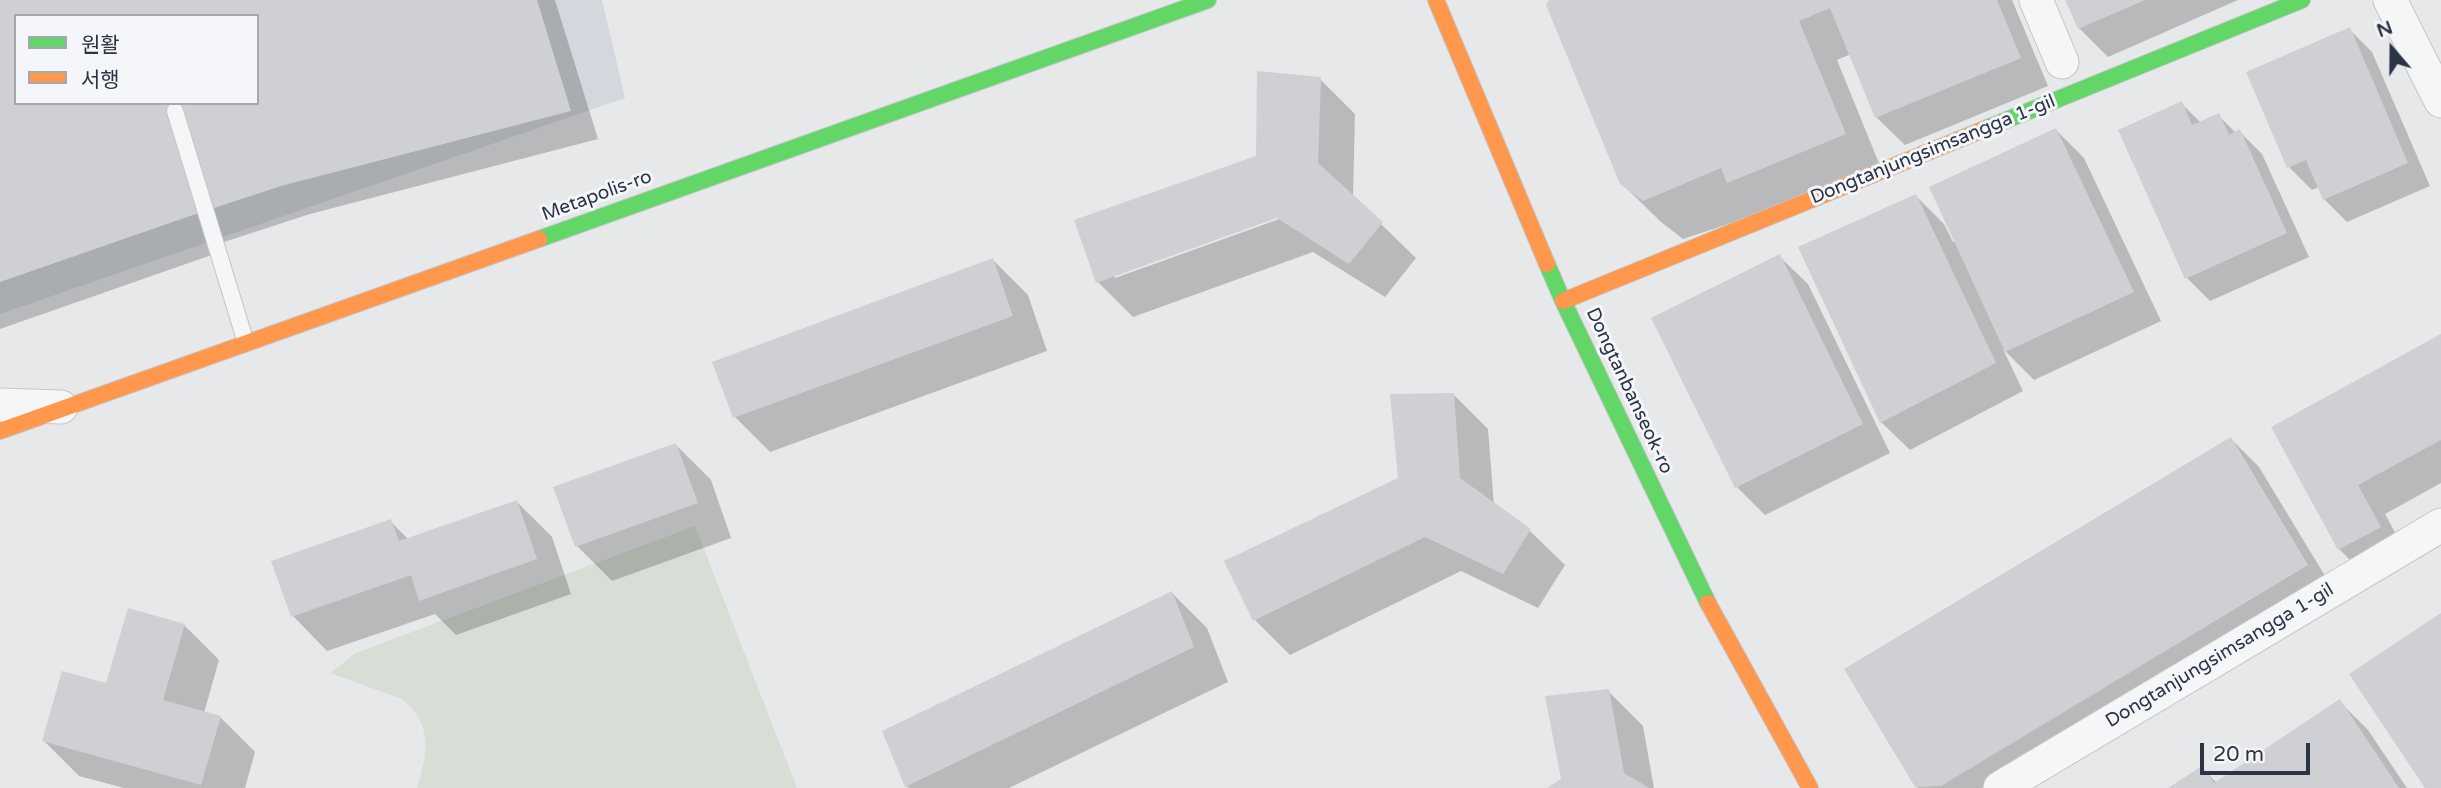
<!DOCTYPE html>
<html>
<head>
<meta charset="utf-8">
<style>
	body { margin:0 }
	#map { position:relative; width:2441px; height:788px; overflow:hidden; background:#e6e8ea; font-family:"Varela Round","Noto Sans KR",sans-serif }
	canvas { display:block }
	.legend { position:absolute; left:14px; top:14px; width:245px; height:91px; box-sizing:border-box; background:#f4f6f9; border:2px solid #a4a8b1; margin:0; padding:9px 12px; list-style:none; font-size:21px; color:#2b3445 }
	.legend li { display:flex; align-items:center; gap:14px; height:35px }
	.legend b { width:35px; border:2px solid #a4a8b1 }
	.north { position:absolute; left:2357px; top:14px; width:70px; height:70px; -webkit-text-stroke:5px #f4f6f9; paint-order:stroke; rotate:340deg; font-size:19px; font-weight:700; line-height:28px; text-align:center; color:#2b3445 }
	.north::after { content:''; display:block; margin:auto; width:24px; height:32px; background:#2b3445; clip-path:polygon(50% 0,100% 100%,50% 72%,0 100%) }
	.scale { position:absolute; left:2200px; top:743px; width:110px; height:32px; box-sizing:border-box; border:4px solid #2b3445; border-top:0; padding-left:9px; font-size:21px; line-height:24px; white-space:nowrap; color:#2b3445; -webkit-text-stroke:5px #f4f6f9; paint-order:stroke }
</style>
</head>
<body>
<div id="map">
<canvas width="2441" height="788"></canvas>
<ul class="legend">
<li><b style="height:9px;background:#63d668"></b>원활</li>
<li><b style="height:9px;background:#ff974d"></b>서행</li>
</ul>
<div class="north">N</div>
<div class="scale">20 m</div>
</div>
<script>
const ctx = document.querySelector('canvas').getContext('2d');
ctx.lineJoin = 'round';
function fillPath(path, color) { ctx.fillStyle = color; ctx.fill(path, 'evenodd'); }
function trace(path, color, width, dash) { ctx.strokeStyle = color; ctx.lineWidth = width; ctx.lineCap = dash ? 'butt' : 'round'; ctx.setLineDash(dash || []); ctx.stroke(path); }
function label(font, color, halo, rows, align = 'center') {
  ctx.font = font + ' "Varela Round",sans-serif'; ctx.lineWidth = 6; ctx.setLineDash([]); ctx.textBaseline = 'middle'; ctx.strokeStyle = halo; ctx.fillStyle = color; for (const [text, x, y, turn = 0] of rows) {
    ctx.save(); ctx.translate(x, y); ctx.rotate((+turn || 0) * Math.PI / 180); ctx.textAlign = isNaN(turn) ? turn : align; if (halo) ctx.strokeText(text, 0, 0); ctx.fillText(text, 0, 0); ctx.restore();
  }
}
fillPath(new Path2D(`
	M0 0H602L625 98 0 314ZM16 16H257V103H16Z`), '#d4d7dd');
fillPath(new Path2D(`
	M695 526 797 788H417C427 755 434 724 402 699L330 673 356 653Z`), '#d6ded6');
fillPath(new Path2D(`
	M0 0H555L598 139 310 214 221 243 223 251 0 329ZM16 16H257V103H16Z
	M1551 0H2012L2048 86 1905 145 1876 117 1851 54 1837 60 1883 173 1683 239 1661 222 1621 183Z
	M2067 0H2238L2108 57 2079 28Z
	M2349 29 2372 52 2430 186 2347 222 2324 199 2319 187 2312 190 2289 167Z
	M1320 79 1355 114 1353 197 1416 258 1385 297 1313 252 1133 317 1098 282 1258 157ZM1284 213 1285 217 1115 278V274Z
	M2181 103 2201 123 2218 115 2236 133 2239 131 2262 154 2309 257 2210 301 2187 278 2120 131Z
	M2056 130 2084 158 2161 321 2034 380 2003 349 2023 391 1910 450 1881 422 1916 196 1944 224 1953 242 1956 241Z
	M1779 256 1808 284 1890 453 1765 515 1737 487Z
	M993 260 1028 295 1047 351 770 452 735 417 715 363Z
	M2441 336V483L2385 514 2408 556 2368 578 2339 549 2273 427Z
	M1453 394 1488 429 1494 505 1530 531 1565 565 1538 608 1461 571 1290 655 1255 620 1400 479Z
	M2231 439 2259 467 2336 594 2012 788H1918L1916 786Z
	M676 445 711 480 731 538 612 581 577 546Z
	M517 502 552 537 571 594 456 635 435 614 327 651 293 616 390 521 409 540Z
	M1172 593 1207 628 1228 682 1009 788H909L906 786Z
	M184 625 219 660 204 713 220 717 255 752 245 788H124L79 776 44 741 108 686Z
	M1608 691 1643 726 1654 788H1550L1563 780Z
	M2340 702 2368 730 2407 788H2171L2202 768 2217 783Z`), '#0003');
fillPath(new Path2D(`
	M0 0H537L571 111 281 186 190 216 0 282ZM16 16H257V103H16Z
	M1549 0H1997L2021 58 1875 118 1830 8 1799 21 1846 134 1727 183 1721 168 1643 201 1620 184 1546 5Z
	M2065 0H2145L2078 29Z
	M2350 27 2408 163 2323 200 2306 160 2287 168 2246 72Z
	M1257 71 1321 77 1318 163 1383 222 1349 264 1277 218 1096 283 1074 220 1256 156Z
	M2182 101 2192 125 2219 113 2229 135 2240 129 2287 233 2185 279 2118 130Z
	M2056 128 2134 292 2005 352 1929 187Z
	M1916 194 1996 363 1880 423 1798 247Z
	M1780 254 1863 424 1735 488 1651 318Z
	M993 258 1013 316 733 418 712 362Z
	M2441 334V440L2358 485 2381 527 2338 550 2271 427Z
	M1454 393 1460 478 1531 529 1503 574 1425 537 1253 621 1224 561 1398 478 1390 394Z
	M2231 437 2308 565 1941 786 1915 787 1844 669Z
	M676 443 698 503 575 547 553 487Z
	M517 500 537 559 419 601 411 575 291 617 271 561 391 519 399 541Z
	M1172 591 1194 647 905 787 882 731Z
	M128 608 185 624 163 700 221 716 201 785 42 741 62 671 106 683Z
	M2441 613V788H2425L2349 674Z
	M1609 689 1624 773 1649 788H1547L1561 779 1545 696Z
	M2340 699 2399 788H2168L2202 766 2214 783Z`), '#ced0d3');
const lane = new Path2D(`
	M175 111 246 343`);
const street = new Path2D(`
	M2036 0 2062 62
	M2390 0 2441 101
	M0 405 61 407
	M2000 788 2441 525`);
const fast = new Path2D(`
	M1987 128 2302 0
	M539 239 1208 0
	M1547 264 1563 301 1708 603`);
const slow = new Path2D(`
	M1436 0 1547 264
	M1563 301 1987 128
	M0 431 539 239
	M1708 603 1810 788`);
trace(lane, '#c4c6c8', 18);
trace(street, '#c4c6c8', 35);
trace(fast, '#c4c6c8', 18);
trace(slow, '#c4c6c8', 18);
trace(lane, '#f5f6f7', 16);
trace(street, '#f5f6f7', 33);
trace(fast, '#63d668', 16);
trace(slow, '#ff974d', 16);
label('19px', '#2b3445', '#f4f6f9', [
	["Dongtanjungsimsangga 1-gil",1933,150,-22],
	["Metapolis-ro",597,196,-20],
	["Dongtanbanseok-ro",1629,391,65],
	["Dongtanjungsimsangga 1-gil",2220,656,-31]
]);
</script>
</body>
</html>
